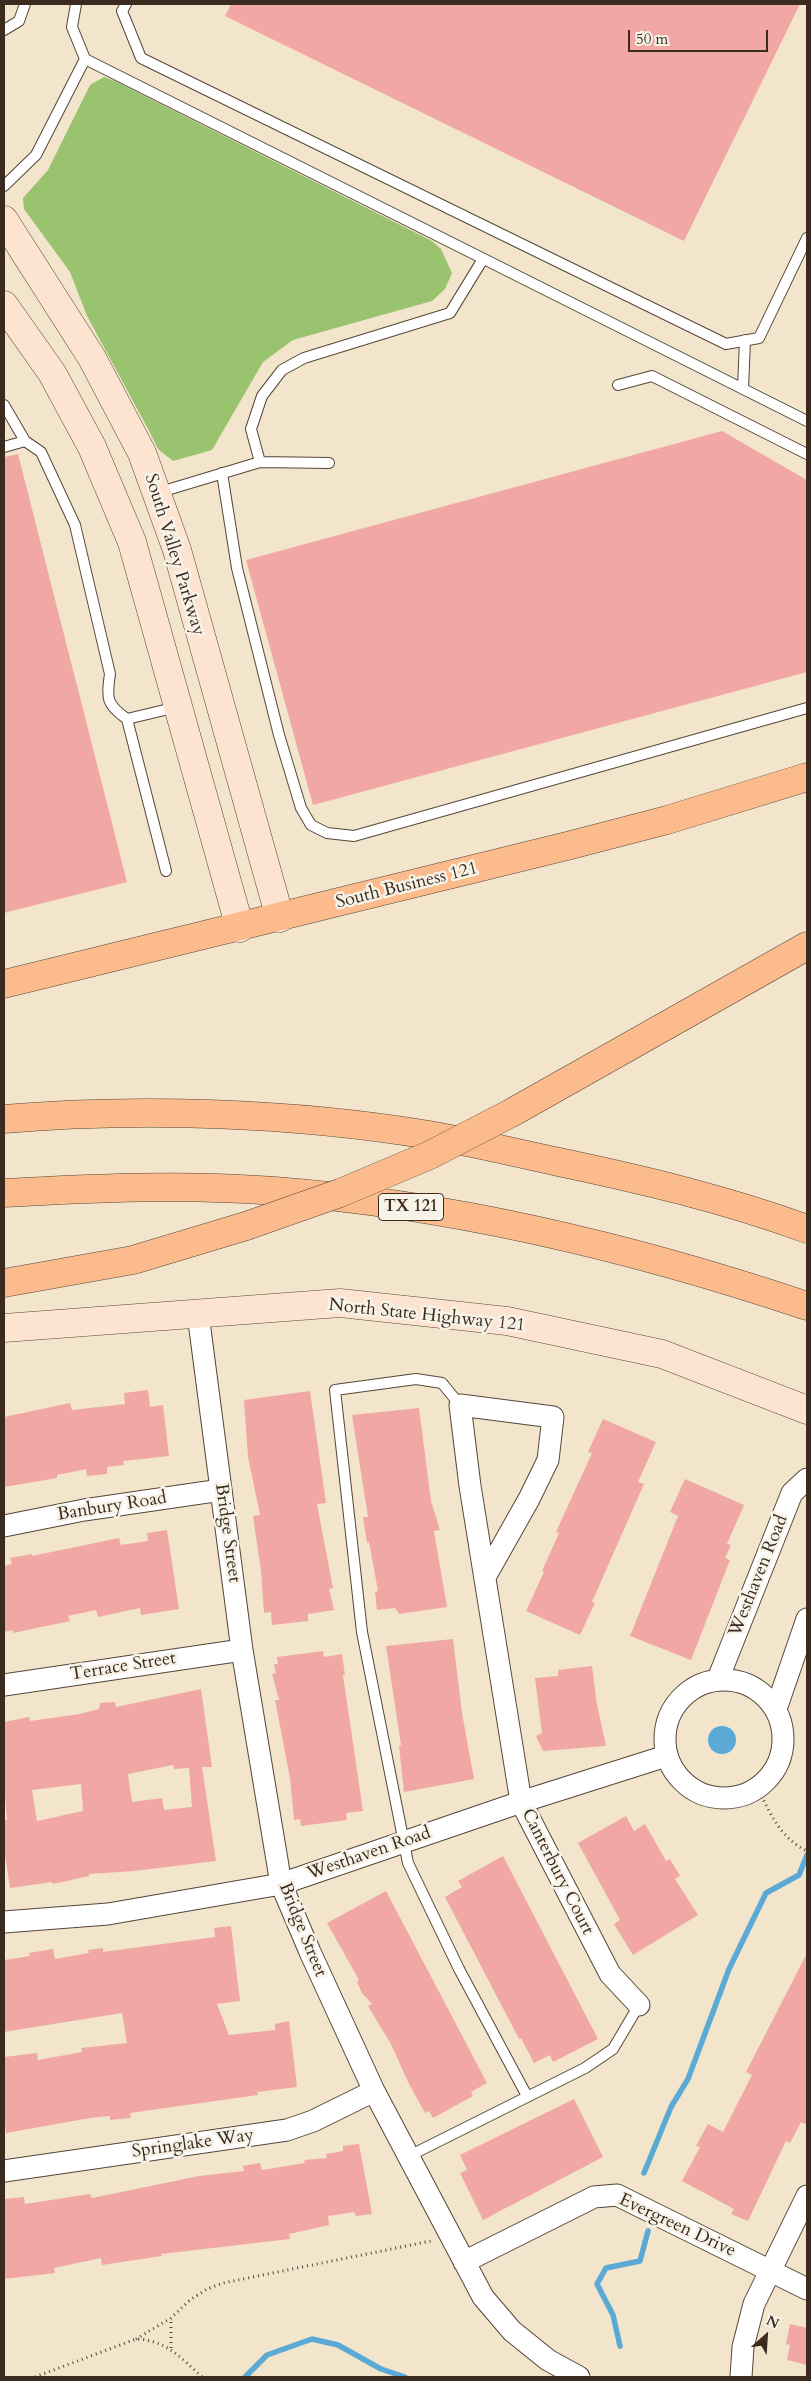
<!DOCTYPE html>
<html>
<head>
<meta charset="utf-8">
<style>
	body { margin:0 }
	#map { position:relative; width:811px; height:2381px; overflow:hidden; background:#f2e5cc; font-family:Cardo,serif }
	canvas { display:block }
	.frame { position:absolute; inset:0; border:5px solid #3b2a1e; pointer-events:none }
	.north { position:absolute; left:741px; top:2311px; width:50px; height:50px; -webkit-text-stroke:4px #f7f3e8; paint-order:stroke; rotate:26deg; font-size:14px; font-weight:700; line-height:20px; text-align:center; color:#3b2a1e }
	.north::after { content:''; display:block; margin:auto; width:18px; height:22px; background:#3b2a1e; clip-path:polygon(50% 0,100% 100%,50% 72%,0 100%) }
	.scale { position:absolute; left:628px; top:30px; width:140px; height:22px; box-sizing:border-box; border:2px solid #3b2a1e; border-top:0; padding-left:6px; font-size:15px; line-height:18px; white-space:nowrap; color:#3b2a1e; -webkit-text-stroke:4px #f7f3e8; paint-order:stroke }
</style>
</head>
<body>
<div id="map">
<canvas width="811" height="2381"></canvas>
<div class="frame"></div>
<div class="north">N</div>
<div class="scale">50 m</div>
</div>
<script>
const ctx = document.querySelector('canvas').getContext('2d');
ctx.lineJoin = 'round';
function fillPath(path, color) { ctx.fillStyle = color; ctx.fill(path, 'evenodd'); }
function trace(path, color, width, dash) { ctx.strokeStyle = color; ctx.lineWidth = width; ctx.lineCap = dash ? 'butt' : 'round'; ctx.setLineDash(dash || []); ctx.stroke(path); }
function label(font, color, halo, rows, align = 'center') {
  ctx.font = font + ' Cardo,serif'; ctx.lineWidth = 5; ctx.setLineDash([]); ctx.textBaseline = 'middle'; ctx.strokeStyle = halo; ctx.fillStyle = color; for (const [text, x, y, turn = 0] of rows) {
    ctx.save(); ctx.translate(x, y); ctx.rotate((+turn || 0) * Math.PI / 180); ctx.textAlign = isNaN(turn) ? turn : align; if (halo) ctx.strokeText(text, 0, 0); ctx.fillText(text, 0, 0); ctx.restore();
  }
}
fillPath(new Path2D(`
	M104 77 115 81 432 241 441 249 452 273 445 289 432 301 293 340 263 362 212 450 173 461 158 449 147 427 87 316 70 272 24 209 23 198 48 170 90 85Z`), '#9ac36f');
fillPath(new Path2D(`
	M708 1740a14 14 0 1 1 28 0a14 14 0 1 1-28 0Z`), '#5baad5');
trace(new Path2D(`
	M644 2173 671 2107 688 2079 729 1969 766 1893 799 1875 807 1855
	M620 2346 613 2315 597 2284 606 2268 640 2261 648 2231
	M245 2377 267 2355 312 2339 338 2345 381 2369 405 2377`), '#5baad5', 5.5);
fillPath(new Path2D(`
	M231 4H800L684 241 225 16Z
	M722 431 807 480V672L313 805 246 560Z
	M18 454 127 882 4 913V457Z
	M148 1390 150 1407 163 1405 169 1456 123 1461 124 1465 107 1467V1474L87 1476 86 1469 57 1475V1478L4 1487V1417L70 1403 72 1410 125 1404 124 1393Z
	M310 1391 326 1503 317 1504 333 1588 329 1589 334 1610 308 1614V1621L272 1625 271 1612 264 1613 261 1571 253 1516 260 1515 248 1457 244 1400Z
	M419 1408 431 1501 440 1530 434 1531 447 1607 399 1614 395 1608 377 1610 375 1592 378 1591 369 1542 367 1543 363 1517H368L352 1415Z
	M603 1419 656 1442 638 1482 644 1484 592 1602 595 1603 580 1635 526 1611 544 1572 542 1571 559 1533 556 1532 592 1453 588 1452Z
	M685 1479 744 1505 727 1544 731 1545 725 1558 730 1560 691 1660 630 1636 678 1516 670 1512Z
	M167 1530 179 1609 141 1615 140 1608 98 1617 96 1610 68 1616 70 1621 13 1633V1630L4 1632V1566L12 1564 10 1558 32 1554V1556L119 1538 121 1545 148 1541 147 1533Z
	M453 1639 462 1713 474 1779 404 1792 399 1746 401 1745 386 1646Z
	M323 1651 324 1657 342 1654 345 1675H343L363 1811 346 1813 347 1820 301 1826 300 1819 294 1820 290 1778 275 1700H279L272 1674 276 1673 274 1664H278L277 1657Z
	M592 1666 597 1705 606 1746 543 1751 536 1736 542 1733 535 1678 558 1676V1670Z
	M201 1689 212 1767H202L216 1861 134 1871 89 1874V1876L53 1884 52 1882 10 1888 4 1849V1821L7 1820 4 1785V1722L29 1717 30 1721 80 1714 99 1709 100 1703 115 1702 116 1707ZM173 1765 174 1769 189 1768 192 1807 164 1810 162 1798 132 1802 128 1774ZM81 1784 83 1811 37 1821 32 1790Z
	M626 1816 634 1831 645 1824 666 1861 670 1859 680 1876 675 1879 698 1915 633 1955 614 1924 620 1920 578 1843Z
	M503 1856 598 2039 553 2062 550 2055 534 2063 521 2038 519 2039 445 1897 462 1887 458 1881Z
	M386 1891 487 2083 471 2092 473 2096 433 2118 429 2111 425 2113 408 2082 391 2044 368 2006 372 2004 362 1993 357 1982 359 1980 327 1923Z
	M231 1926 240 2001 217 2004 229 2035 275 2030V2024L289 2021 297 2087 257 2092 258 2095 130 2113 131 2118 110 2120V2116L90 2118 6 2133 4 2107V2057L37 2053 38 2060 82 2052 81 2048 127 2043 122 2013 4 2032V1960L30 1956 29 1953 53 1949 55 1959 89 1953 88 1950 103 1948V1952L215 1937 214 1928Z
	M807 1953V2125L801 2122 790 2143 786 2141 748 2221 731 2214 734 2209 682 2181 700 2147 696 2146 708 2124 723 2132 752 2075 746 2072Z
	M574 2099 603 2157 483 2220 460 2173 467 2170 460 2155Z
	M359 2144 372 2214 356 2216 354 2212 328 2216 329 2225 289 2234 290 2239 161 2254 162 2256 102 2265 101 2258 54 2268 55 2273 4 2279V2199L24 2197 25 2204 90 2194 92 2198 199 2176 244 2171 243 2166 260 2163 262 2170 305 2163 304 2160 327 2158 326 2154 343 2151V2146Z
	M790 2324 807 2328V2365L787 2360 790 2345 786 2344Z`), '#f1a8a4');
const service = new Path2D(`
	M76 4 72 27 85 59
	M126 4 122 11 141 58 726 344 759 338 807 238
	M4 30 19 21 25 4
	M4 186 36 155 85 59 807 421
	M618 385 652 376 807 454
	M743 389 745 340
	M4 405 25 441 41 452 75 525 110 674C106 699 107 705 127 719L177 707
	M4 447 25 441
	M260 462 329 463
	M222 473 237 568 279 735 301 808 311 825 327 833 354 836 807 708
	M157 493 260 462 251 429 262 396 282 370 304 358 450 313 483 259
	M127 719 166 871
	M460 1405 442 1383 416 1379 335 1390 362 1632 408 1863 459 1969 527 2096
	M407 2157 585 2068 613 2049 639 2005`);
const minor = new Path2D(`
	M198 1314 242 1650 281 1884 310 1952 374 2091 483 2297 512 2331 548 2360 579 2377
	M4 1526 84 1510 221 1490
	M485 1577 529 1499 548 1460 553 1417 460 1405 470 1486 521 1802 610 1974 639 2005
	M718 1679 792 1493 807 1479
	M665 1739a59 59 0 1 1 118 0a59 59 0 1 1-118 0Z
	M4 1685 242 1650
	M776 1709 807 1619
	M4 1922 108 1914 281 1884 521 1802 666 1756
	M4 2171 287 2130 313 2121 374 2091
	M464 2262 594 2197 617 2195 807 2289
	M741 2377 743 2347 754 2304 807 2196`);
const secondary = new Path2D(`
	M4 220 92 358 142 453 177 550 280 918
	M4 305 52 373 92 447 132 542 240 928
	M4 1328 340 1303 507 1321 662 1354 807 1410`);
const primary = new Path2D(`
	M4 984 571 845 667 820 807 777`);
const motorway = new Path2D(`
	M513 1112 807 946
	M4 1119C138 1107 296 1113 429 1135 471 1142 513 1152 554 1161 640 1179 725 1199 807 1229
	M4 1193C94 1188 185 1184 275 1191 457 1205 634 1248 807 1306
	M4 1283 133 1260 246 1226`);
trace(service, '#564638', 12);
trace(minor, '#564638', 23);
trace(secondary, '#564638', 29);
trace(primary, '#564638', 29);
trace(motorway, '#564638', 29);
trace(new Path2D(`
	M757 1787C770 1813 780 1838 807 1851
	M136 2339 171 2318 190 2300 207 2289 223 2283 431 2241
	M171 2348V2319
	M35 2377 136 2339C166 2340 181 2358 202 2377`), '#564638', 3, [1, 4]);
trace(service, '#fff', 10);
trace(minor, '#fff', 21);
trace(secondary, '#fde4d1', 28);
trace(primary, '#fbbb8c', 28);
trace(motorway, '#fbbb8c', 28);
const motorwayBridge = new Path2D(`
	M246 1226 340 1193 430 1155 513 1112`);
trace(motorwayBridge, '#564638', 29, []);
trace(motorwayBridge, '#fbbb8c', 28);
for (const [x, y, w] of [
	[411,1207,65]
]) { const box = new Path2D(); box.roundRect(x - w / 2, y - 13.5, w, 27, 4); ctx.fillStyle = '#f7f3e8'; ctx.fill(box); trace(box, '#3b2a1e', 1); }
label('bold 16px', '#3b2a1e', null, [
	["TX 121",411,1207]
]);
label('18px', '#3b2a1e', '#f7f3e8', [
	["South Valley Parkway",174,555,73],
	["South Business 121",407,886,-14],
	["North State Highway 121",427,1316,6],
	["Banbury Road",112,1507,-9],
	["Bridge Street",227,1533,82],
	["Westhaven Road",759,1576,-68],
	["Terrace Street",123,1667,-9],
	["Westhaven Road",369,1854,-19],
	["Canterbury Court",557,1872,63],
	["Bridge Street",302,1930,68],
	["Springlake Way",193,2144,-8],
	["Evergreen Drive",677,2226,25]
]);
</script>
</body>
</html>
